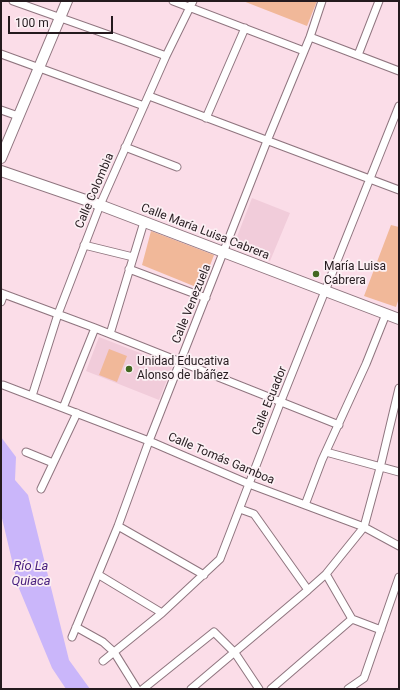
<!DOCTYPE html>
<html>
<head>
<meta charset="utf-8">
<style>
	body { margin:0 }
	#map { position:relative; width:400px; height:690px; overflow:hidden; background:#fbdde8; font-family:Roboto,sans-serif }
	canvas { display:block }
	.frame { position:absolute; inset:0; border:2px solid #241a1e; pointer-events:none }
	.scale { position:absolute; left:8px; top:16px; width:105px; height:18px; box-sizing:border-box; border:2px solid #241a1e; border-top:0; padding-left:5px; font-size:12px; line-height:14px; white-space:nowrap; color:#241a1e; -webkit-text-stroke:3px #fcf0f4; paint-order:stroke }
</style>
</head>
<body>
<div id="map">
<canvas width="400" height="690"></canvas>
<div class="frame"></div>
<div class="scale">100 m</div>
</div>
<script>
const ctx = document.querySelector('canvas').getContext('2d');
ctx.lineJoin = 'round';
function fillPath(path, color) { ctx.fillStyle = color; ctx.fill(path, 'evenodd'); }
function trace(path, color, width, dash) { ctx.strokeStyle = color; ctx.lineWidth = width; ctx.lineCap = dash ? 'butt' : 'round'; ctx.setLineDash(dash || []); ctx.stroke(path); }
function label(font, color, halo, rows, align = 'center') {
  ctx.font = font + ' Roboto,sans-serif'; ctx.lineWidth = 3.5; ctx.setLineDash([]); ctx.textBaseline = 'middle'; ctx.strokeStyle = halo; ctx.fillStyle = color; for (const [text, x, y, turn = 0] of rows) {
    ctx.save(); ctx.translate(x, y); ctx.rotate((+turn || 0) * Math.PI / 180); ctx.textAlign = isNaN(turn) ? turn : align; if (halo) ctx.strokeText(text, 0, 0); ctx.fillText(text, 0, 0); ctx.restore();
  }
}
fillPath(new Path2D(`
	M252 198 290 213 270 261 239 249 235 242Z
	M99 337 171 365 172 367 159 400 86 371Z`), '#f1ccda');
fillPath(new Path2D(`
	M243 1H317L307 26Z
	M391 225 399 227V298L396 307 364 296Z
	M151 231 214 255 201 289 142 265Z
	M109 349 127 356 117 382 99 375Z`), '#f1b899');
fillPath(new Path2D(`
	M1 437 16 457 15 480 28 495 69 660 90 689H66L52 668 18 586 1 514Z`), '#cab6fa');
const street = new Path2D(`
	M13 1 123 40 166 56
	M173 1 304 51
	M310 37 399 71
	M1 54 144 106
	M358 55 379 1
	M149 96 399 190
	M1 110 18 116
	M206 118 245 28
	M125 147 177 167
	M84 245 133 257
	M129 269 206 298
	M1 293 95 328 339 425
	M1 302 4 294
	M110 334 144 222
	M3 385 149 441 249 484 364 527 399 546
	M32 396 58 314 100 205 166 56 193 1
	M63 408 95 328
	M26 452 53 463
	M326 452 399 472
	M41 489 77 413
	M305 505 322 460 366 364 386 314
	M240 509 254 514 308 590
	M118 526 204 575
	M326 574 352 619 381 630
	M99 575 162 613
	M76 627 103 642 114 652 137 689
	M72 637 118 526 149 441 267 141 310 37 322 1
	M103 661 162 613 220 559 281 401 399 106
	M143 689 214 632 235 653 259 689
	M191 689 308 590 326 574 364 527 380 468 399 388
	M271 689 352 619
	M348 689 364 678 399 577`);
const secondary = new Path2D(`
	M1 158 67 1
	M1 171 100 205 399 319`);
trace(street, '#8f757f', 9);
trace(secondary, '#8f757f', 12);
trace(street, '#fff', 7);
trace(secondary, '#fff', 10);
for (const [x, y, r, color] of [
	[316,274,4,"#426821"],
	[129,369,4,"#426821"]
]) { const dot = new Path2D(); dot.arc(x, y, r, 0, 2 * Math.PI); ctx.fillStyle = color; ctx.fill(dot); trace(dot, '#fcf0f4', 1.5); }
label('12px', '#241a1e', '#fcf0f4', [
	["Calle Colombia",95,191,-67],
	["Calle María Luisa Cabrera",205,232,21],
	["Calle Venezuela",192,304,-68],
	["Calle Ecuador",270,401,-68],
	["Calle Tomás Gamboa",221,459,23]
]);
label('12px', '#241a1e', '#fcf0f4', [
	["María Luisa",324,267],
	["Cabrera",324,281],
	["Unidad Educativa",137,362],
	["Alonso de Ibáñez",137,376]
], 'left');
label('italic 13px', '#481f7f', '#fcf0f4', [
	["Río La",31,567],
	["Quiaca",31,582]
]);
</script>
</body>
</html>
